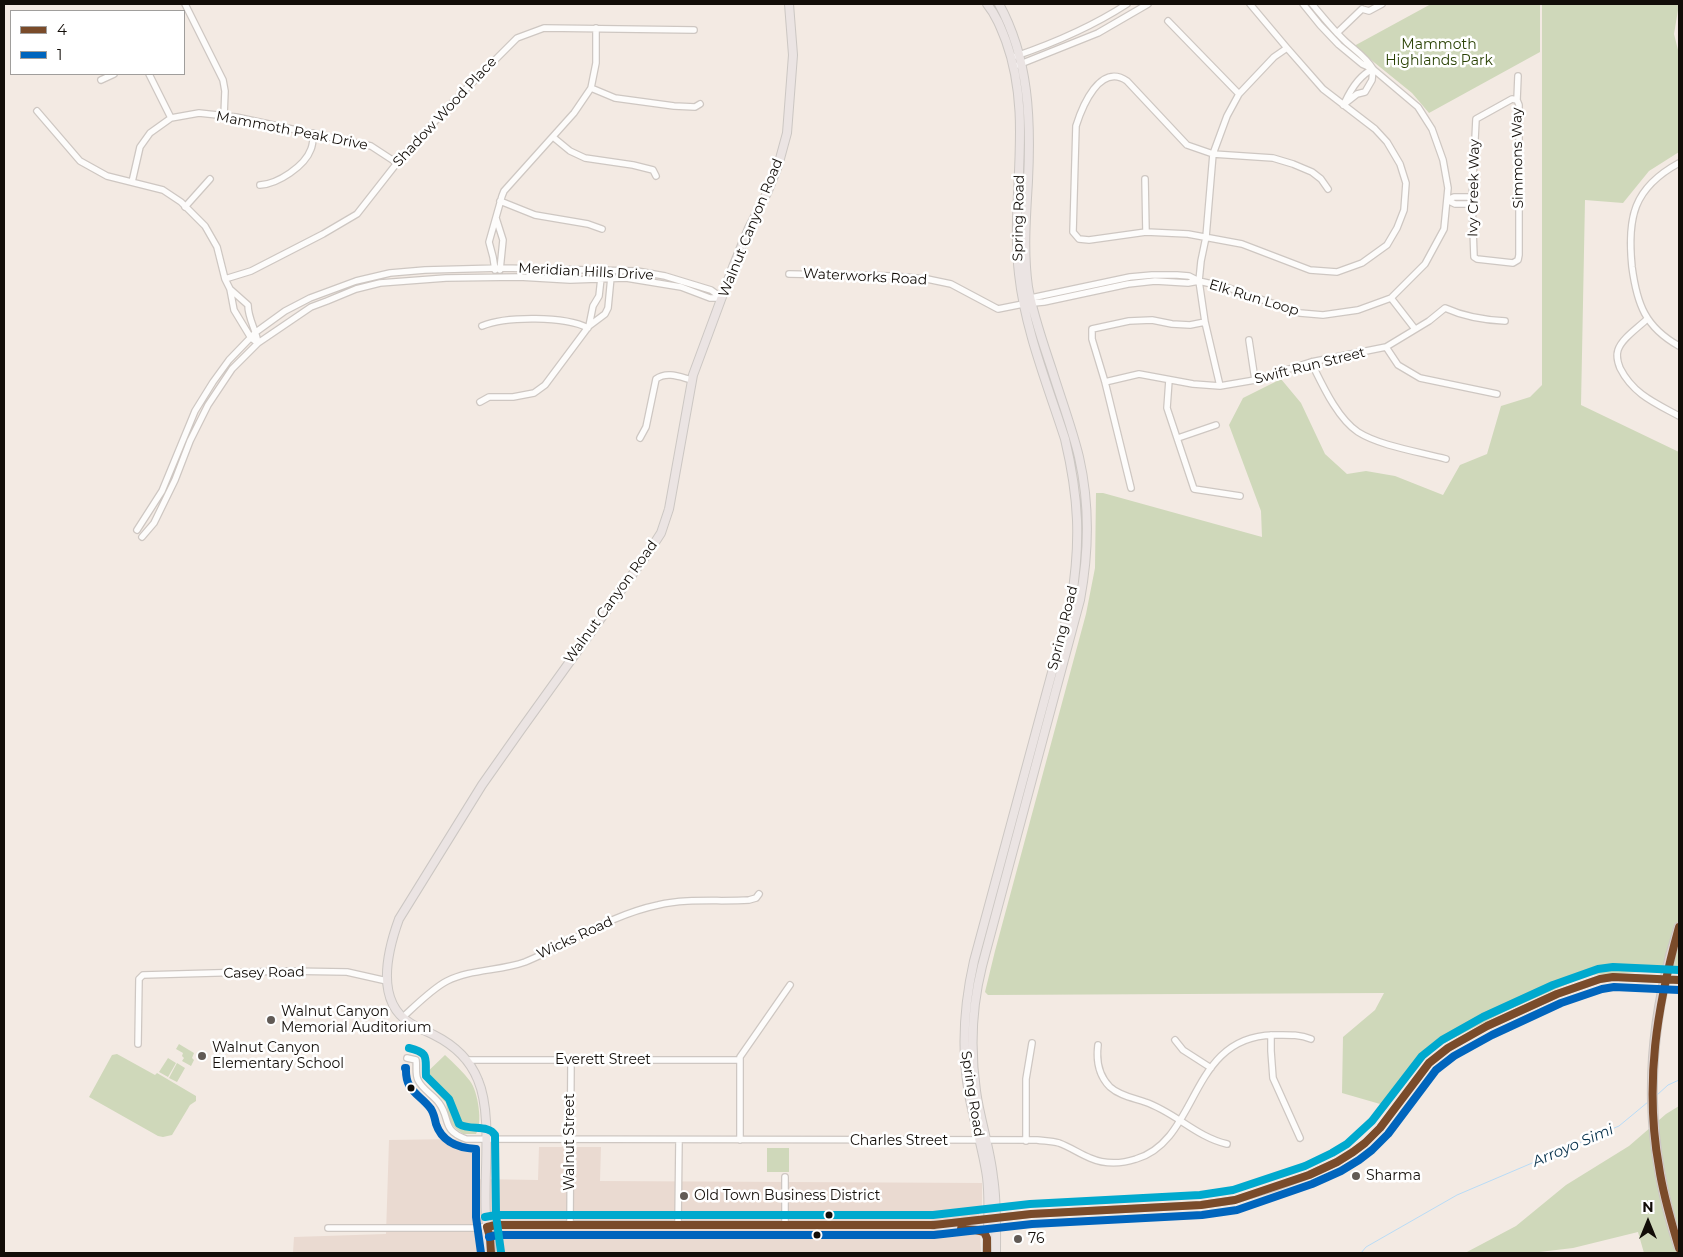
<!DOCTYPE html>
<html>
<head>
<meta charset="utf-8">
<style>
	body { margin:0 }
	#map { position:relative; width:1683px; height:1257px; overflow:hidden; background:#f3eae3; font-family:Montserrat,sans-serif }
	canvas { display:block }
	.frame { position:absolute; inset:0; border:5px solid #120d08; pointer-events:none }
	.legend { position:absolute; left:10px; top:10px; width:175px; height:65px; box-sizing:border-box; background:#fff; border:1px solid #a09e9c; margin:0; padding:6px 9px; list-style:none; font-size:15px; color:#120d08 }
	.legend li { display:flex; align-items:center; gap:10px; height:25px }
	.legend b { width:25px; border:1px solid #a09e9c }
	.north { position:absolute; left:1623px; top:1197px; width:50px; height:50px; -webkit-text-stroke:4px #fff; paint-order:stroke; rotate:0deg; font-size:14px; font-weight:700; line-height:20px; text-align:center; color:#120d08 }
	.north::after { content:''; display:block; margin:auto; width:18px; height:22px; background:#120d08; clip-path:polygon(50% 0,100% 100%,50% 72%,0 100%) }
</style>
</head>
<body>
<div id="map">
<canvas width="1683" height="1257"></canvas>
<div class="frame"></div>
<ul class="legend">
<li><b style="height:6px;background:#7a4b2a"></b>4</li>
<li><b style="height:6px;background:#0065bd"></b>1</li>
</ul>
<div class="north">N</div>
</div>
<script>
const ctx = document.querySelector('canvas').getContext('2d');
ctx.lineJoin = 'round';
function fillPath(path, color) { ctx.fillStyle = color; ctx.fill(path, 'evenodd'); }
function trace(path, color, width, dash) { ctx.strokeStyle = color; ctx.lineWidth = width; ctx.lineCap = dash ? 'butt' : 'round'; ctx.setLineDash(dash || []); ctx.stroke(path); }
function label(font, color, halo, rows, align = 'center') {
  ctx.font = font + ' Montserrat,sans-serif'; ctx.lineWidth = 5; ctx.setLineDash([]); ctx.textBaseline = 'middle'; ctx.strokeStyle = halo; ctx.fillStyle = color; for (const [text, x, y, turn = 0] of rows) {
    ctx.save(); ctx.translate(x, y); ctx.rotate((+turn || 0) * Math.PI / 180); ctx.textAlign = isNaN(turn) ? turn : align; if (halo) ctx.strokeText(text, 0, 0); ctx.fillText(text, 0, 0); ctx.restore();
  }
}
fillPath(new Path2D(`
	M456 1139 467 1144 478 1145 477 1179 538 1180 539 1147H601L600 1181 982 1183V1209L979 1213 981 1253H293L294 1237 386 1234 389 1140Z`), '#eadad1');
fillPath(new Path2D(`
	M1431 4H1540V52L1429 113 1412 93 1354 46Z
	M1542 4H1679L1674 34 1679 54V152L1649 171 1623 203 1585 200 1581 405 1679 452V973L1659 971 1588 975 1508 1010 1429 1051 1387 1106 1342 1093 1343 1037 1375 1010 1384 993 988 995 985 992 995 951 1086 614 1095 568 1096 493H1103L1262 537 1261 511 1229 425 1243 398 1281 379 1301 403 1325 454 1347 474 1366 471 1395 476 1443 495 1460 465 1487 454 1501 406 1530 397 1542 385Z
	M179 1044 194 1053 192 1058 194 1060 191 1066 182 1061 184 1058 182 1056 183 1053 176 1049Z
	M117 1054 155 1075 157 1073 196 1096V1101L190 1105 172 1135 163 1137 158 1136 89 1097 112 1055Z
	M445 1055C454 1063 463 1072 470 1081 478 1091 483 1124 476 1134H463L455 1128 449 1121 446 1103 422 1077Z
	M168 1058 176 1063 168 1077 159 1072Z
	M177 1063 185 1068 177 1082 169 1078Z
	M1679 1106V1253H1644L1638 1232 1573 1248 1531 1253H1465L1516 1226 1566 1185 1629 1146 1666 1114Z
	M767 1148H789V1172H767Z`), '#cfd8ba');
trace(new Path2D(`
	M1657 1095 1668 1085 1679 1080
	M1361 1253 1366 1247 1457 1195 1619 1126 1648 1102`), '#b8dbf6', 1);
const minor = new Path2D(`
	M185 4 223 80 225 91 224 116
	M1250 4 1287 48 1323 89 1375 129 1387 142 1400 164 1406 183 1404 210 1397 228 1387 245 1362 263 1337 272 1310 270 1242 244 1188 234 1146 232 1089 240 1079 239 1073 232 1076 126C1082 107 1100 62 1127 81L1187 145 1213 154 1273 158 1293 164 1312 172 1321 179 1328 189
	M1312 4C1323 17 1333 30 1346 42 1356 51 1366 57 1373 69
	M1362 9 1369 11 1382 4
	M1168 21 1239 94
	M1337 33 1362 9
	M1016 56C1054 43 1093 26 1127 4
	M1018 65 1098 33 1148 4
	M149 74 171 118
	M101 80 114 74
	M591 88 615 98 674 106 695 107 700 104
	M1512 99 1517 100 1519 105V255L1518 260 1513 263 1477 259 1474 257 1472 200 1476 119Z
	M1517 100 1518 76
	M1345 102C1351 89 1360 75 1373 69
	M1343 105 1357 94 1365 92 1372 80 1373 69
	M37 111 80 161 107 176 163 190 181 202 205 226 217 247 225 279 230 289 234 310 251 338 258 343C256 329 248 319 248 305L230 289
	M553 137 570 151 585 158 633 165 653 170 656 176
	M1679 163C1633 188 1627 218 1632 267 1637 304 1645 327 1679 346
	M1145 179 1146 232
	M132 182 140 147 150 133 171 118 199 113 236 117 371 146 397 163
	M260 185C278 184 305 166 311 149 313 144 313 138 314 133
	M1454 197H1468L1472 200 1468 204H1455L1447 200Z
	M500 201 535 215 588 224 602 229
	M185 207 210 179
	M496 218 503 240 500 270
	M495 270 493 257 489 242 502 196 504 191 574 113 591 88 596 63V28
	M607 270 611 277 608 308 605 314 589 326 593 306 599 296 601 278Z
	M789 274 893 276 927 279 951 284 998 309 1023 304 1044 302 1128 284 1155 281 1188 283 1199 281
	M225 279 251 271 323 234 357 214 397 163 448 107 517 38 544 28 694 30
	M1391 298 1415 329
	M1029 299 1031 298 1130 277 1152 275H1177L1189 276 1199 281 1229 288 1300 313 1323 315 1358 310 1391 298 1425 264 1444 229 1448 188 1443 160 1432 129 1418 107 1373 69 1362 64 1339 45 1320 25 1303 4
	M1647 319C1638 328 1622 338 1618 350 1616 356 1618 363 1620 368 1633 394 1655 403 1679 416
	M482 326C506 316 565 316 588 328
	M1249 340 1255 380
	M1386 347 1398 365 1420 378 1497 394
	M1311 362C1322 384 1337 418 1358 432 1380 446 1420 452 1446 459
	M1169 380 1167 408 1194 489 1240 496
	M1105 382 1139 374 1193 384 1220 386 1255 380 1311 362 1386 347 1429 321 1445 308C1465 317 1483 320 1505 321
	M1220 386 1205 322 1199 281 1201 261 1206 237 1213 154 1227 116 1239 94 1274 57 1287 48
	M480 402 489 397H513L534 393 545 385 589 326
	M640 438 646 427 656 379C667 371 680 377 692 380
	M1178 438 1216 425
	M1131 488 1105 382 1092 339V329L1129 321 1152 320 1172 324 1190 325 1205 322
	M137 530 162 491 195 411 213 382 229 360 256 332 285 311 310 298 356 281 390 273 425 270 501 268 637 271 665 276 711 290 722 298H710L681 287 626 278 570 280 519 277 446 278 380 283 356 289 327 301 311 307 258 343 232 369 208 405 190 441 175 480 154 523 142 537
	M403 1017C415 1006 433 988 447 981 471 969 500 971 525 962 569 944 610 915 658 905 688 898 719 902 749 900L756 898 759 894
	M1271 1035V1051L1273 1078 1300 1138
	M1175 1040 1183 1050 1211 1068
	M138 1044 139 979 143 975 286 971 347 972 387 981
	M1098 1045C1096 1061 1098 1075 1110 1087 1120 1096 1134 1098 1145 1102 1175 1112 1196 1137 1227 1144
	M407 1058 416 1060C417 1067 415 1074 418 1080 422 1089 433 1095 439 1103 451 1119 441 1130 466 1139L1037 1140C1044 1141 1052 1141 1059 1143 1070 1147 1080 1154 1090 1158 1104 1164 1121 1164 1136 1159 1200 1140 1188 1037 1273 1035 1286 1035 1299 1034 1311 1039
	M467 1060H740
	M740 1140V1057L790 985
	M1026 1141V1079L1032 1043
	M785 1177V1225
	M570 1224 571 1060
	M678 1224 679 1140
	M328 1228H475L496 1225 579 1224 934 1225 1031 1214 1201 1205 1235 1200 1274 1188 1309 1175 1337 1162 1353 1152 1365 1143 1380 1128 1429 1063 1448 1048 1487 1026 1557 994 1600 979 1613 977 1679 980`);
const major = new Path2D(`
	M934 1225 951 1229 981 1230 986 1233 987 1237
	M484 1253V1237L487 1227
	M491 1253C491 1248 491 1243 490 1238 490 1231 486 1224 486 1216 483 1177 493 1115 478 1080 470 1060 454 1045 434 1035 426 1031 418 1028 410 1023 375 1001 387 952 399 919L482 785 520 731 650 550 661 533 669 509 693 375 733 267 749 228 768 191 778 166 787 133 793 55 789 4
	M987 1253C988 1228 990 1202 987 1177 983 1149 974 1122 969 1094 961 1049 964 1005 974 961L1071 602C1081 542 1079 498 1065 439 1048 386 1025 330 1019 274 1010 196 1034 118 1006 41 1001 28 996 15 987 4
	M996 1253C996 1228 997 1202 993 1177 990 1148 980 1120 976 1091 970 1049 972 1006 982 966L1080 600C1089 552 1090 505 1079 457 1072 428 1061 399 1052 370 1043 343 1033 315 1028 287 1023 251 1026 216 1028 181 1031 119 1029 59 999 4`);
const highway = new Path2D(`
	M1671 954 1679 927`);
trace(minor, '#cec7c2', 8);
trace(major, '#ccc7c3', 10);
trace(highway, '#ccc7c3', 11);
trace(minor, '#fdfcfb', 5.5);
trace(major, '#ebe4e3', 8);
trace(highway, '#e0d5d3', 9);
const highwayBridge = new Path2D(`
	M1671 954C1644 1057 1646 1147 1679 1248`);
trace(highwayBridge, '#ccc7c3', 11, []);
trace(highwayBridge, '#e0d5d3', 9);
trace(new Path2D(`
	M1679 927C1657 1007 1644 1084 1659 1167 1663 1195 1671 1221 1679 1248
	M961 1229 976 1230 984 1232 987 1238V1253
	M491 1253 490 1237 487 1227 496 1225H934L1031 1214 1201 1205 1235 1200 1309 1175 1337 1162 1353 1152 1365 1143 1380 1128 1429 1063 1448 1048 1487 1026 1557 994 1600 979 1613 977 1679 980`), '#7a4b2a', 8);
trace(new Path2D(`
	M405 1068H406C405 1092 419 1093 431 1109 434 1114 435 1119 436 1124 442 1142 458 1148 476 1149V1217L481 1253
	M489 1237 497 1235H934L1032 1224 1202 1215 1237 1210 1312 1184 1341 1171 1359 1160 1372 1150 1388 1134 1436 1070 1454 1056 1492 1035 1561 1003 1602 989 1614 987 1679 990`), '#0065bd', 8);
trace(new Path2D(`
	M409 1048C430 1053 425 1058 426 1076L449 1099 459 1124C470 1131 488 1124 495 1135L496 1215 501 1252
	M485 1217 496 1215H933L1030 1204 1200 1195 1233 1190 1305 1166 1332 1153 1347 1144 1372 1121 1422 1056 1442 1040 1483 1017 1553 985 1598 969 1613 967 1679 970`), '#00a9ce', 8);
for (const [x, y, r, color] of [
	[271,1020,5,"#615a55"],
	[202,1056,5,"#615a55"],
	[411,1088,4.5,"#120d08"],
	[1356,1176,5,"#615a55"],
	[684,1196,5,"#615a55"],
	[829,1215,4.5,"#120d08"],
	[817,1235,4.5,"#120d08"],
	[1018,1239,5,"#615a55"]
]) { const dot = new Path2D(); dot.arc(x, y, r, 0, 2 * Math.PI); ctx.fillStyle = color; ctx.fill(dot); trace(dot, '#fff', 2); }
label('14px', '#2a4204', '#fff', [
	["Mammoth",1439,45],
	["Highlands Park",1439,61]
]);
label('14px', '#120d08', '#fff', [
	["Shadow Wood Place",445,112,-47],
	["Mammoth Peak Drive",292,131,11],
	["Simmons Way",1518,158,-91],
	["Ivy Creek Way",1474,188,-89],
	["Spring Road",1019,218,-89],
	["Walnut Canyon Road",751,228,-68],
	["Meridian Hills Drive",586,272,3],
	["Waterworks Road",865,277,3],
	["Elk Run Loop",1254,298,17],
	["Swift Run Street",1310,366,-14],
	["Walnut Canyon Road",611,602,-54],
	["Spring Road",1063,628,-76],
	["Wicks Road",575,938,-25],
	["Casey Road",264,973,-1],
	["Everett Street",603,1060],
	["Spring Road",972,1094,81],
	["Charles Street",899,1141],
	["Walnut Street",570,1142,-90]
]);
label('14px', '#120d08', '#fff', [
	["Walnut Canyon",281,1012],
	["Memorial Auditorium",281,1028],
	["Walnut Canyon",212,1048],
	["Elementary School",212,1064],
	["Sharma",1366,1176],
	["Old Town Business District",694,1196],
	["76",1028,1239]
], 'left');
label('italic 15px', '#032e49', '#fff', [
	["Arroyo Simi",1573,1146,-23]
]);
</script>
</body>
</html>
